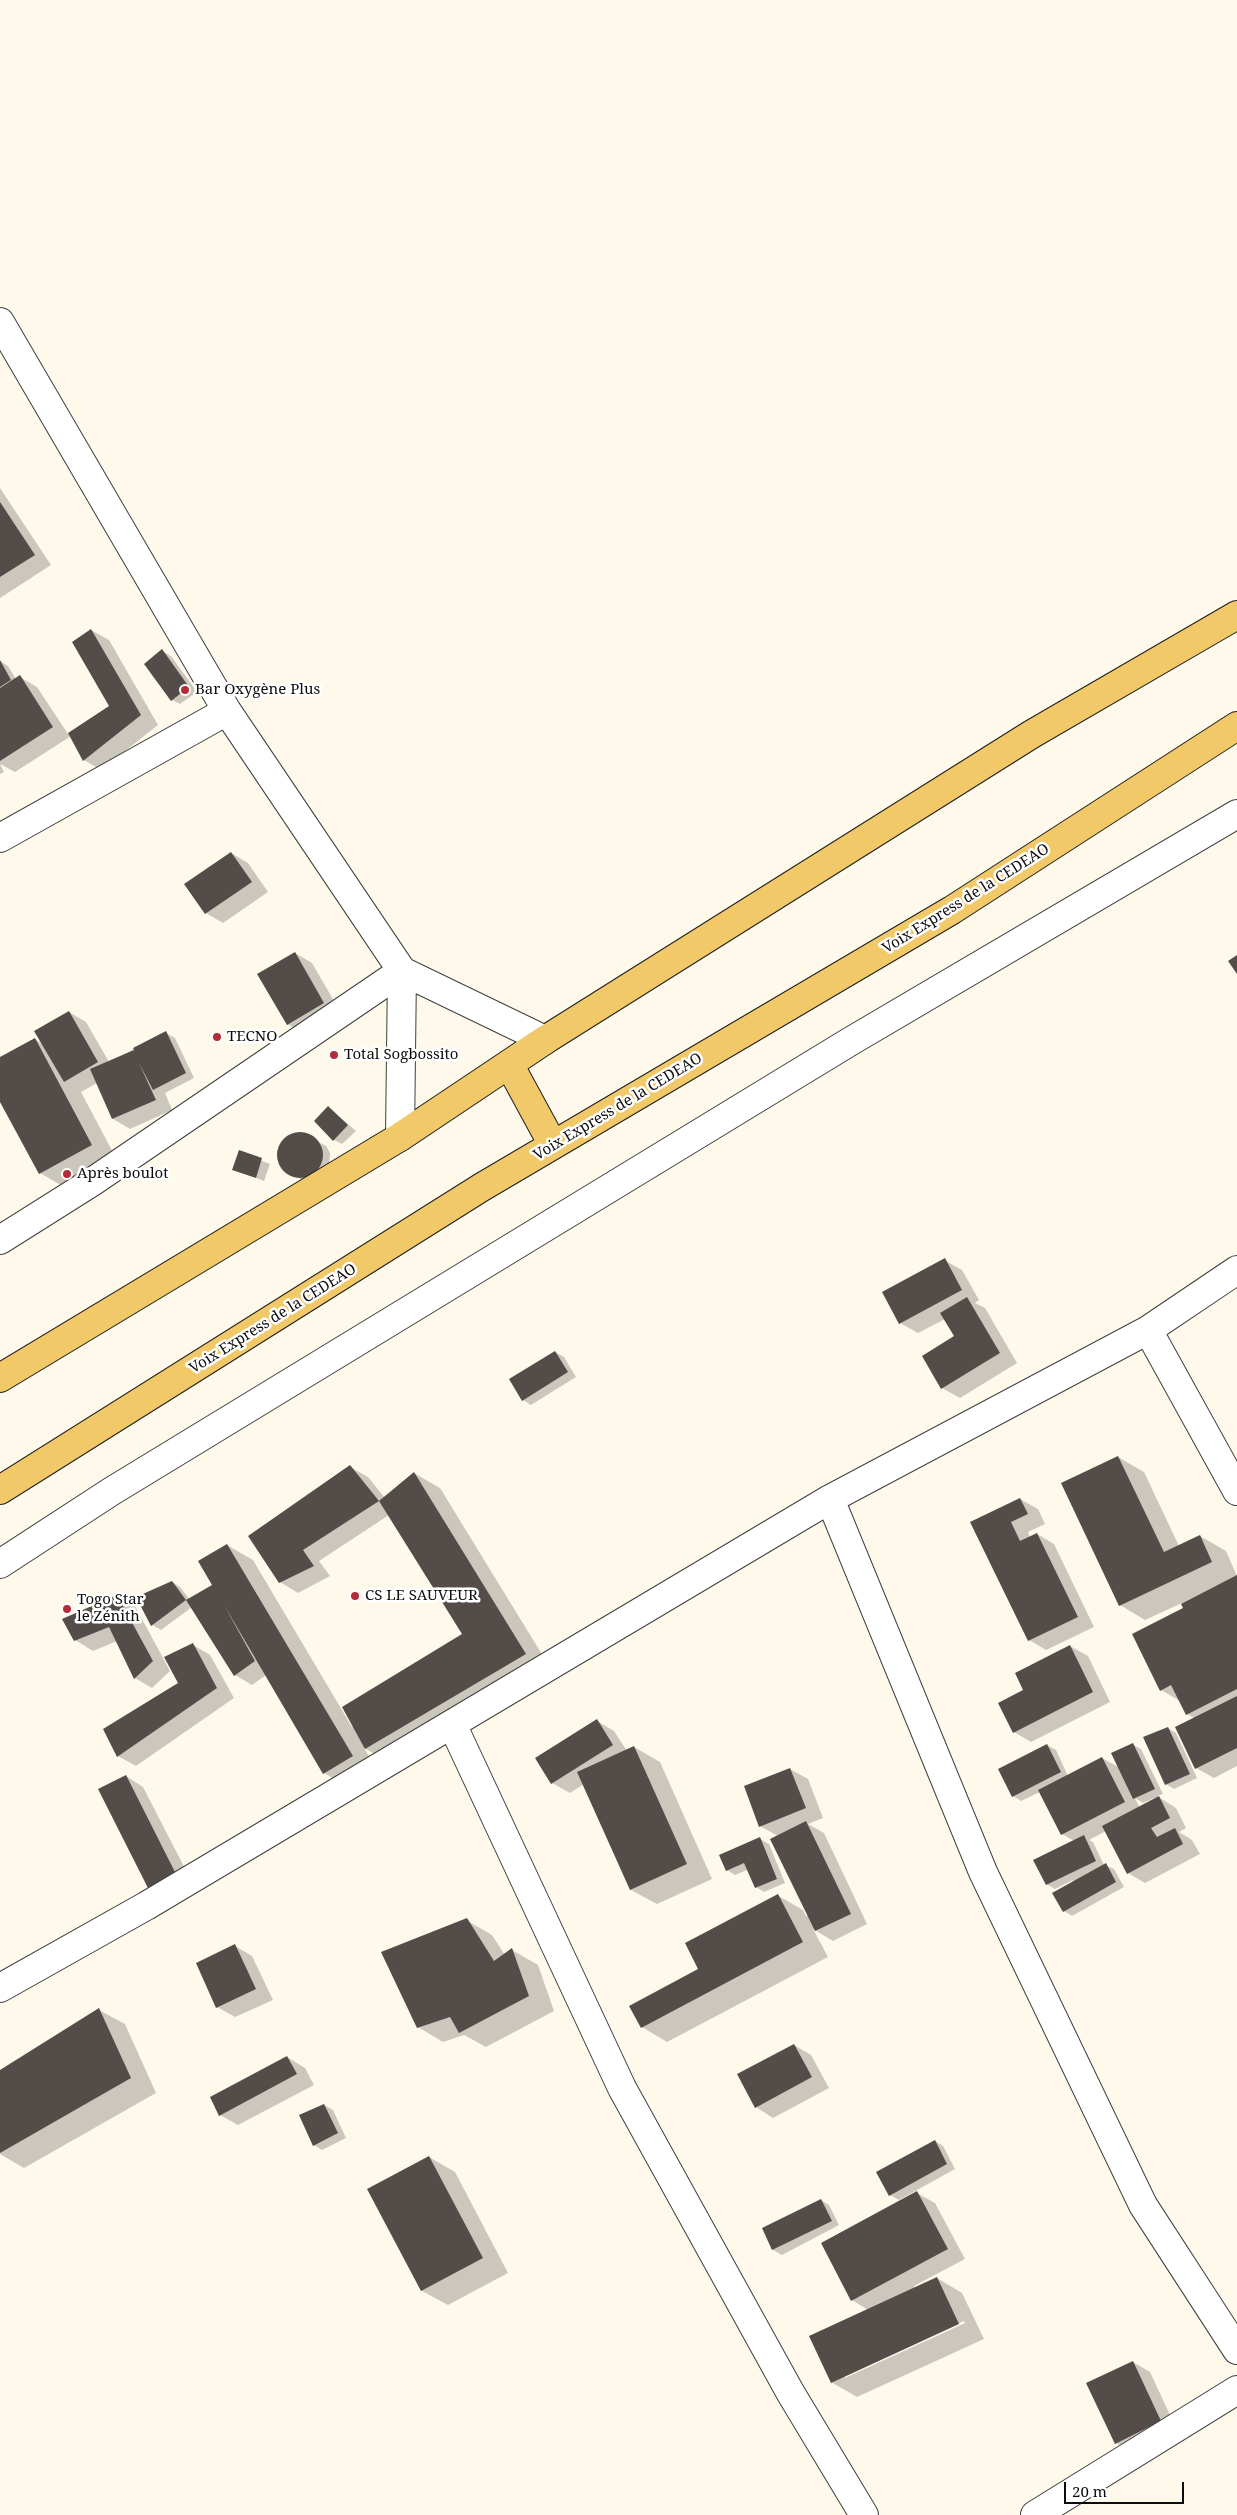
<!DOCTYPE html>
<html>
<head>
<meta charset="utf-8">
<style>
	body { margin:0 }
	#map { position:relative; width:1237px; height:2515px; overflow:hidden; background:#fef9eb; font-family:"Noto Serif",serif }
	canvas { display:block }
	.scale { position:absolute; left:1064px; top:2482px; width:120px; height:22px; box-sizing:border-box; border:2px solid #0c0c0c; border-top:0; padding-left:6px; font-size:15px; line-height:18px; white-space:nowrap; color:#0c0c0c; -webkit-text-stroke:4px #fff; paint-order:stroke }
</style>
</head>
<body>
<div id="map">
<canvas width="1237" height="2515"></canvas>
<div class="scale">20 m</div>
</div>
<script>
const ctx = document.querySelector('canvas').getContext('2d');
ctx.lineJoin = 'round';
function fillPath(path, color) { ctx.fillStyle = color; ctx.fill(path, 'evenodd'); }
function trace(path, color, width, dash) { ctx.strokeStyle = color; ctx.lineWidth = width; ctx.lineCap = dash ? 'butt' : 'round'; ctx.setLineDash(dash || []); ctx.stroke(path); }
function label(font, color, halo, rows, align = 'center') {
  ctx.font = font + ' "Noto Serif",serif'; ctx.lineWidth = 5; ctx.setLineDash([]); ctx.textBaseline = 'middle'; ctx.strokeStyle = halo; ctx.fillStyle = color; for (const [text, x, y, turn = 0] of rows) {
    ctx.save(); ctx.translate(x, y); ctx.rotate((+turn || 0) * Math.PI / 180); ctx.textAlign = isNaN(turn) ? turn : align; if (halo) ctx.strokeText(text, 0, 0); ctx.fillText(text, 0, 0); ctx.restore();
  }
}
fillPath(new Path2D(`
	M0 488 51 565 0 598Z
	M91 630 109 640 158 725 101 770 84 760 71 736 15 772 0 764 4 772 0 774V661L8 666 16 679 20 677 37 687 68 734 111 706Z
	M162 651 171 656 197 692 180 704 172 700Z
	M231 853 248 863 268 892 223 923 206 913Z
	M295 953 312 963 341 1013 305 1034 287 1024Z
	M69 1012 86 1022 109 1062 166 1033 175 1038 194 1078 165 1093 172 1110 130 1129 113 1119 97 1083 81 1092 117 1160 66 1188 40 1173 0 1099V1059L35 1039 44 1045Z
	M329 1108 356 1131 342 1144 334 1140Z
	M301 1133 326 1146 330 1153 329 1170 308 1183 284 1170 279 1163 278 1155 285 1139 292 1134Z
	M240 1152 270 1164 264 1181 234 1169Z
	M944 1260 962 1270 979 1300 975 1303 985 1308 1017 1363 960 1398 942 1388 956 1336 945 1319 918 1333 900 1323Z
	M555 1352 564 1357 576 1377 531 1405 523 1400Z
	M1118 1457 1144 1472 1179 1546 1200 1536 1226 1551 1237 1576V1766L1214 1778 1196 1768 1194 1718 1187 1714 1180 1701 1161 1690 1184 1609 1182 1603 1145 1620 1120 1605Z
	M350 1467 368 1477 385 1498 414 1473 440 1488 551 1669 391 1763 364 1748 378 1771 350 1788 324 1773 266 1675 252 1685 235 1675 192 1607 161 1630 152 1625 172 1582 180 1587 190 1600 216 1589 227 1545 253 1560 352 1727 354 1726 464 1635 389 1515 319 1561 330 1576 298 1593 280 1582Z
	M1020 1499 1038 1509 1045 1524 1028 1532 1030 1537 1037 1534 1054 1544 1094 1627 1046 1650 1029 1640 972 1523Z
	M117 1596 135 1606 170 1671 152 1688 135 1678 117 1641 93 1651 75 1640Z
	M193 1645 210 1655 234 1698 136 1766 118 1756 180 1684Z
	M1070 1646 1088 1656 1110 1702 1031 1742 1014 1732 1024 1691Z
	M597 1721 614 1731 627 1751 634 1747 660 1762 712 1879 657 1904 631 1890 584 1784 570 1793 552 1783Z
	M1168 1728 1176 1733 1197 1778 1174 1789 1166 1784Z
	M1132 1744 1141 1749 1163 1794 1157 1796 1176 1808 1186 1828 1179 1832 1192 1840 1200 1854 1145 1883 1128 1873 1106 1831 1089 1840 1093 1842 1104 1865 1114 1869 1124 1887 1072 1916 1064 1911 1073 1880 1055 1889 1046 1884 1074 1841 1062 1834 1040 1792 1021 1801 1013 1796 1047 1745 1056 1750 1068 1776 1102 1758 1120 1768ZM1135 1798 1143 1803 1154 1798 1155 1800 1140 1808Z
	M790 1769 808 1779 823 1818 808 1824 824 1833 867 1924 833 1941 813 1929 828 1957 667 2042 642 2027 777 1895 803 1910 806 1916 808 1915 778 1836 760 1826Z
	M126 1776 143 1787 195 1888 169 1901Z
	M760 1839 769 1844 785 1883 764 1892 756 1887 747 1870 735 1875 727 1870Z
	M466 1920 492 1935 505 1955 512 1950 538 1965 554 2011 486 2047 464 2035 443 2042 418 2027Z
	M235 1946 252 1956 273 2000 235 2017 217 2007Z
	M99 2010 125 2024 156 2093 24 2168 0 2154V2072Z
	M794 2045 811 2055 829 2088 773 2118 756 2107Z
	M287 2057 305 2068 314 2085 238 2125 220 2115Z
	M324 2105 333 2110 346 2138 322 2150 314 2145Z
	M935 2141 943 2146 955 2169 899 2200 890 2195Z
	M429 2157 455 2172 508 2273 448 2305 422 2291 368 2189Z
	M917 2193 935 2203 965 2259 914 2286 915 2288 937 2278 962 2293 984 2339 857 2397 831 2382 868 2310 852 2300ZM964 2321 965 2323 845 2378V2375Z
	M821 2200 829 2205 839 2225 782 2255 773 2250 763 2229Z
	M1133 2362 1150 2372 1178 2432 1134 2453 1116 2443Z`), '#0003');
fillPath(new Path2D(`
	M0 502 35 555 0 577Z
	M91 629 141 715 83 761 68 733 109 706 72 642Z
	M162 649 189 687 171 701 144 664Z
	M0 660 11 680 0 687Z
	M20 675 53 727 0 761V688Z
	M231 852 252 882 205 914 184 884Z
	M295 952 324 1003 287 1025 257 974Z
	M1237 955V974L1228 961Z
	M69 1011 98 1062 64 1082 34 1031Z
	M166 1031 186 1073 153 1090 139 1063 156 1100 112 1119 90 1069 134 1050 133 1048Z
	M35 1038 92 1145 39 1174 0 1102V1057Z
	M328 1106 348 1125 333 1141 314 1121Z
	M277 1155a23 23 0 1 1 46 0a23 23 0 1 1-46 0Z
	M239 1150 262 1158 256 1178 232 1170Z
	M945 1258 962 1290 899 1324 882 1292Z
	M967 1297 1000 1353 941 1389 922 1356 954 1336 940 1313Z
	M555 1351 568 1372 522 1401 509 1379Z
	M1118 1456 1164 1552 1200 1535 1212 1562 1119 1606 1061 1483Z
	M350 1465 379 1501 303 1550 314 1566 279 1583 248 1536Z
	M414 1472 526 1654 365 1749 342 1707 462 1634 379 1501Z
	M1020 1498 1028 1514 1011 1522 1020 1541 1037 1533 1078 1617 1028 1641 970 1522Z
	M227 1544 353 1756 323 1774 224 1605 255 1661 234 1676 186 1600 212 1585 198 1561Z
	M1237 1575V1689L1186 1715 1171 1685 1160 1691 1132 1634 1183 1608 1181 1604Z
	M172 1581 186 1600 151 1626 136 1597Z
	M117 1595 153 1661 134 1679 109 1627 74 1641 62 1619Z
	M193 1643 217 1688 117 1757 103 1729 178 1683 164 1657Z
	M1070 1645 1093 1692 1013 1733 998 1703 1023 1690 1015 1673Z
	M1237 1696V1748L1195 1769 1175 1727Z
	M597 1719 613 1745 551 1784 535 1758Z
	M1168 1727 1190 1774 1165 1785 1143 1737Z
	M1133 1743 1155 1789 1133 1799 1111 1753Z
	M1047 1744 1061 1772 1012 1797 998 1769Z
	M634 1746 687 1864 630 1890 577 1772Z
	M1102 1757 1125 1802 1061 1835 1038 1790Z
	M790 1768 806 1808 759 1827 744 1786Z
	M126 1775 178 1878 150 1892 98 1789Z
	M1159 1796 1170 1818 1151 1828 1157 1837 1175 1828 1183 1844 1127 1874 1102 1826Z
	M806 1821 851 1914 815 1931 770 1839Z
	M1084 1835 1096 1861 1046 1885 1033 1860Z
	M760 1837 777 1879 755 1888 744 1863 726 1871 719 1855Z
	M1106 1863 1116 1882 1063 1912 1052 1893Z
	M778 1894 803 1942 641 2028 629 2006 698 1969 685 1943Z
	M467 1918 494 1961 512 1948 529 1996 459 2033 450 2017 417 2028 381 1952Z
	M235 1944 256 1989 216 2008 196 1963Z
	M99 2008 131 2078 0 2153V2070Z
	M794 2044 812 2077 755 2108 737 2074Z
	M287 2056 297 2074 219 2116 210 2097Z
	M324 2104 338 2133 313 2146 299 2115Z
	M935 2140 947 2164 889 2196 876 2172Z
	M429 2156 483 2258 421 2291 367 2189Z
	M917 2191 948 2249 851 2301 821 2243Z
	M821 2199 832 2221 772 2250 762 2228Z
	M937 2277 959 2324 831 2383 809 2336Z
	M1133 2361 1161 2421 1115 2444 1086 2383Z`), '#544c49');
const street = new Path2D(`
	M0 322 227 711 402 971 545 1040
	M0 838 227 711
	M400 1137 402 971
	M0 1240 92 1182 402 971
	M1148 1330 1237 1491
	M830 1499 983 1872 1143 2205 1237 2350
	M0 1564 112 1491 851 1041 1237 814
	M452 1724 622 2088 790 2392 864 2515
	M0 1988 146 1906 830 1499 1148 1330 1237 1270
	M1035 2515 1237 2390`);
const primary = new Path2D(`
	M509 1064 553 1145
	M0 1378 400 1137 545 1040 1032 734 1237 615
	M0 1490 482 1187 952 910 1237 726`);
trace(street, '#3f3f3f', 30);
trace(primary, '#1d1d1d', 30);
trace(street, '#fff', 28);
trace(primary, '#f1c968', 28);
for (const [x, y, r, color] of [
	[185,690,5,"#b32c39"],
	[217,1037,5,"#b32c39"],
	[334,1055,5,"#b32c39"],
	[67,1174,5,"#b32c39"],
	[355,1596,5,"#b32c39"],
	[67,1609,5,"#b32c39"]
]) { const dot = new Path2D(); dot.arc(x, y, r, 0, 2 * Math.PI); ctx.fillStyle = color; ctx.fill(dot); trace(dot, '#fff', 2); }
label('15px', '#0c0c0c', '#fff', [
	["Bar Oxygène Plus",195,690],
	["TECNO",227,1037],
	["Total Sogbossito",344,1055],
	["Après boulot",77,1174],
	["CS LE SAUVEUR",365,1596],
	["Togo Star",77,1600],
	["le Zénith",77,1617]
], 'left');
label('15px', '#0c0c0c', '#fff', [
	["Voix Express de la CEDEAO",966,899,-32],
	["Voix Express de la CEDEAO",618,1107,-31],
	["Voix Express de la CEDEAO",273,1319,-32]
]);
</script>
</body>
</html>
